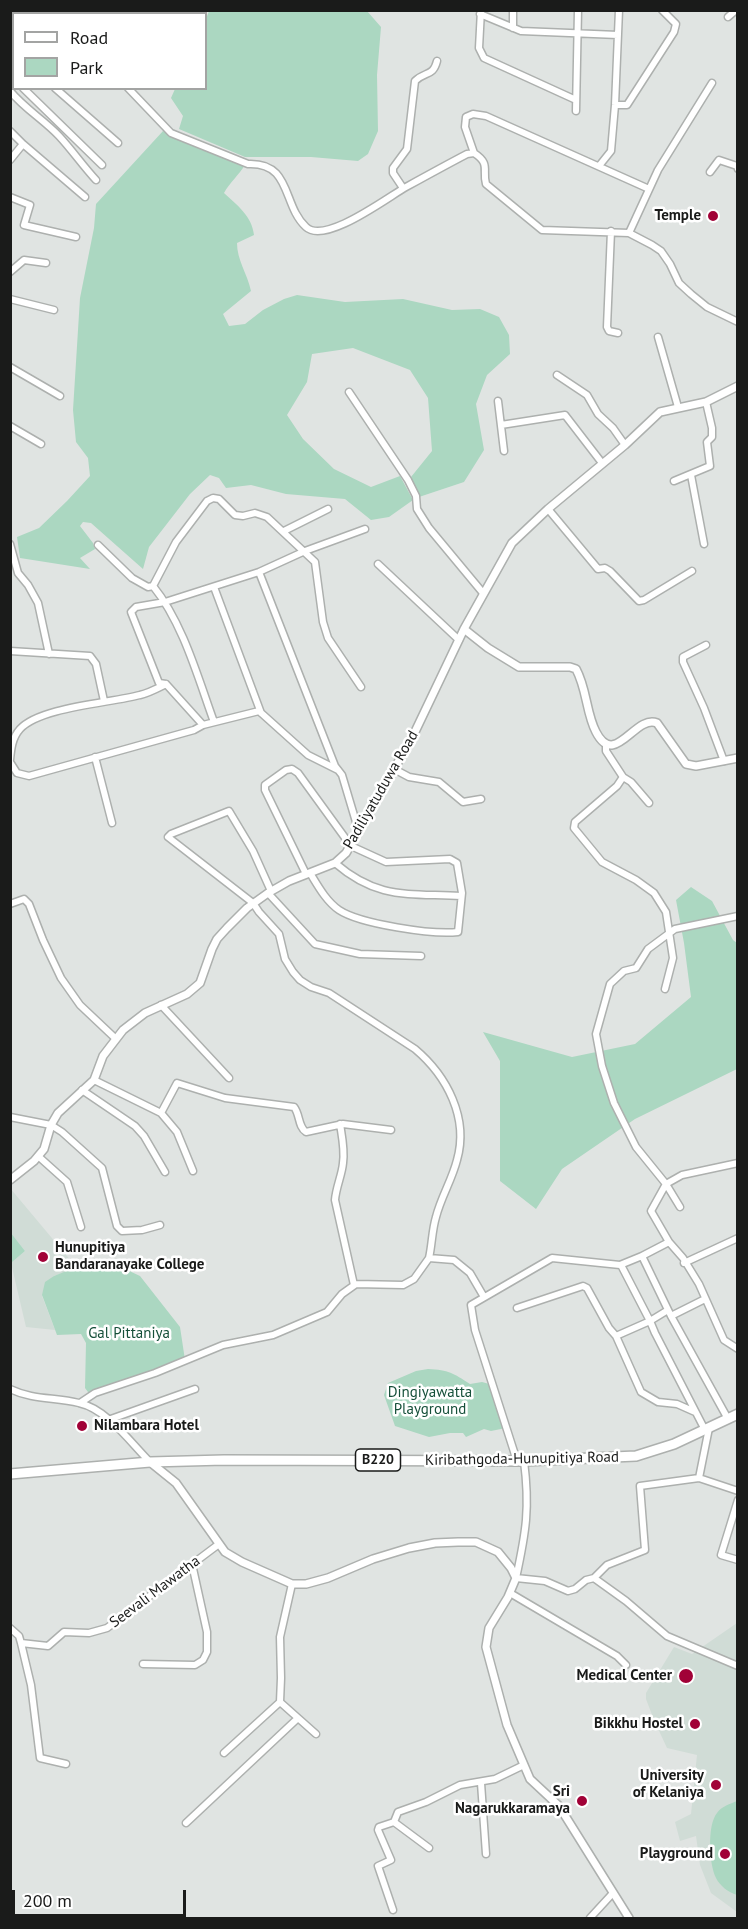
<!DOCTYPE html>
<html>
<head>
<meta charset="utf-8">
<style>
	body { margin:0 }
	#map { position:relative; width:748px; height:1929px; overflow:hidden; background:#e0e4e2; font-family:"PT Sans",sans-serif }
	canvas { display:block }
	.frame { position:absolute; inset:0; border:12px solid #1a1b1a; pointer-events:none }
	.legend { position:absolute; left:12px; top:12px; width:195px; height:78px; box-sizing:border-box; background:#fff; border:2px solid #a3a4a3; margin:0; padding:8px 10px; list-style:none; font-size:18px; color:#1a1b1a }
	.legend li { display:flex; align-items:center; gap:12px; height:30px }
	.legend b { width:30px; border:2px solid #a3a4a3 }
	.scale { position:absolute; left:12px; top:1890px; width:174px; height:27px; box-sizing:border-box; border:3px solid #1a1b1a; border-top:0; padding-left:8px; font-size:18px; line-height:21px; white-space:nowrap; color:#1a1b1a; -webkit-text-stroke:4px #fff; paint-order:stroke }
</style>
</head>
<body>
<div id="map">
<canvas width="748" height="1929"></canvas>
<div class="frame"></div>
<ul class="legend">
<li><b style="height:8px;background:#fff"></b>Road</li>
<li><b style="height:16px;background:#abd7c1"></b>Park</li>
</ul>
<div class="scale">200 m</div>
</div>
<script>
const ctx = document.querySelector('canvas').getContext('2d');
ctx.lineJoin = 'round';
function fillPath(path, color) { ctx.fillStyle = color; ctx.fill(path, 'evenodd'); }
function trace(path, color, width, dash) { ctx.strokeStyle = color; ctx.lineWidth = width; ctx.lineCap = dash ? 'butt' : 'round'; ctx.setLineDash(dash || []); ctx.stroke(path); }
function label(font, color, halo, rows, align = 'center') {
  ctx.font = font + ' "PT Sans",sans-serif'; ctx.lineWidth = 5; ctx.setLineDash([]); ctx.textBaseline = 'middle'; ctx.strokeStyle = halo; ctx.fillStyle = color; for (const [text, x, y, turn = 0] of rows) {
    ctx.save(); ctx.translate(x, y); ctx.rotate((+turn || 0) * Math.PI / 180); ctx.textAlign = isNaN(turn) ? turn : align; if (halo) ctx.strokeText(text, 0, 0); ctx.fillText(text, 0, 0); ctx.restore();
  }
}
fillPath(new Path2D(`
	M10 1188 77 1268 54 1276 42 1296 55 1330 26 1327 11 1263 25 1251 11 1233Z
	M737 1623V1912L711 1893 700 1865 696 1836 680 1841 675 1822 691 1814 697 1755 667 1748 654 1720 646 1699V1693L674 1647 692 1654Z`), '#d0dcd6');
fillPath(new Path2D(`
	M209 11H367L381 27 377 75 378 131 368 154 358 161 311 157H245L179 129 183 116 171 98 175 89 206 88V19Z
	M163 131 245 165C239 175 230 182 224 193 237 205 252 216 254 235L237 243C237 260 247 273 251 291L223 314 229 326 245 324 263 310 284 299 297 295 345 302 403 299 452 310 480 309 499 317 509 335 510 354 487 375 476 404 484 450 464 482 419 497 411 477 432 451 428 398 410 370 353 348 312 354 307 382 287 415 303 439 334 469 371 487 400 476 413 500 389 517 371 520 345 499 286 494 251 485 226 488 219 478 210 475 190 494 149 547 143 569 91 523 83 522 80 526 93 543 95 549 80 558 90 569 20 558 17 537 39 528 67 501 90 476 88 458 76 442 73 410 80 298 94 228 96 204Z
	M691 887 712 901 733 940 737 943V1069L635 1119 562 1169 536 1209 500 1181V1061L483 1032 572 1057 635 1044 691 997 684 943 676 900Z
	M11 1233 25 1251 11 1263 10 1262Z
	M96 1259 108 1261 140 1276 180 1327 185 1360 91 1396 85 1388 86 1343 81 1334 57 1335 42 1295 45 1282 54 1276Z
	M428 1369C449 1370 453 1373 470 1384L482 1382 493 1385 506 1428 491 1431 484 1429 466 1437 463 1433H450L429 1437 395 1426 384 1395 388 1383 416 1371Z
	M737 1801H738L737 1895C728 1892 720 1886 716 1878 709 1864 707 1825 717 1813 722 1806 730 1804 737 1801Z`), '#abd7c1');
const minor = new Path2D(`
	M12 10 14 14
	M62 10 63 14
	M116 10 121 14
	M481 10 479 48 484 58 576 100
	M513 10V28
	M79 14 81 10
	M480 14 521 31 618 35
	M728 17 736 10
	M10 34 14 42
	M10 76 14 79
	M23 88 102 165
	M55 88 118 143
	M128 88 171 133 248 164C292 162 282 205 306 227 325 245 388 197 406 187 426 176 446 165 467 154L474 153C491 164 482 170 486 184L542 230 629 233 652 245 661 251 670 264 679 283 691 294 707 307 738 322
	M10 91C25 109 44 120 59 136 72 150 83 166 96 180
	M615 105H627L674 32 676 24 662 10
	M576 111 578 10
	M10 131 23 144
	M474 153 465 127 466 117 473 114 486 116 649 189
	M10 160 23 144 85 197
	M599 166 611 151 615 105 619 10
	M710 172 719 160 737 166 738 169
	M403 188 393 173V168L407 149 415 81C425 71 433 77 437 61
	M10 197 30 205 24 225 76 237
	M611 231 607 327 609 331 618 333
	M629 233 658 170 712 83
	M10 272 24 260 46 263
	M10 299 54 310
	M658 337 678 407
	M10 367 60 396
	M557 375 587 395 598 414 613 428 625 445
	M349 392 408 480 416 496 417 509 429 528 483 593
	M498 401 504 451
	M501 425 565 415 602 463
	M10 426 41 444
	M691 475 704 544
	M674 481 710 466 707 442 712 437V428L706 402
	M548 509 598 569 605 568 610 571 639 601 644 600 692 571
	M284 531 328 509
	M10 544 18 573 28 585 38 603 49 654
	M98 545 132 578 148 587 153 586C183 623 198 678 214 722
	M378 564 459 640
	M259 572 335 766 342 775 359 832
	M153 586 176 542 207 501 213 498 219 499 235 515 243 516 255 513 267 517 315 562 323 622 328 638 361 687
	M214 587 261 713
	M706 645 683 657V662L704 708 724 761
	M10 651 90 656 96 664 104 701
	M606 744V751L623 777 617 786 575 822 574 828 602 862 636 880 654 893 666 912 673 958 665 989
	M95 757 112 823
	M10 760C11 749 12 738 20 729 40 707 110 703 140 695 149 693 158 688 166 684
	M10 762 17 773 29 776 194 730 203 725
	M394 769 409 777 439 782 463 802 481 799
	M338 770 308 755 259 711 203 725 166 684 159 683 131 612 136 607 165 602 259 572 305 551 365 529
	M623 777 631 782 649 803
	M335 863C378 900 408 893 461 896
	M306 874 265 790V785L286 770 292 769 298 773 351 846 386 862 450 859 457 863 462 893 458 932C433 935 360 924 339 910 326 901 318 886 310 873
	M271 891 253 851 229 811 171 834 168 837 253 903 259 912 279 934 285 959 293 972 300 980 311 987 329 993 415 1049C447 1076 469 1118 457 1160 452 1180 441 1197 436 1217 432 1230 432 1245 429 1258
	M268 893 315 944 360 954 421 956
	M10 904 24 899 29 904 43 940 61 978 80 1005 116 1039
	M161 1005 229 1078
	M94 1080 161 1113 177 1132 193 1171
	M82 1090 135 1126 144 1136 165 1172
	M161 1113 177 1083 225 1098 294 1107C300 1114 298 1127 306 1132L343 1124 391 1130
	M10 1117 51 1125 62 1132 102 1168 117 1226 122 1231 142 1230 160 1225
	M340 1124C342 1137 345 1150 343 1163 342 1175 336 1187 335 1200L354 1285
	M38 1156 67 1182 81 1227
	M738 1163 682 1175 666 1184 651 1211 669 1242 683 1258 699 1284 724 1340 738 1349
	M680 1207 666 1184 636 1147 614 1103 602 1066 596 1034 610 984 624 971 636 968 648 949 675 929 738 916
	M642 1256 669 1242
	M684 1263 738 1238
	M621 1265 650 1321 668 1310
	M517 1308 583 1286 587 1288 609 1328 616 1336 650 1321 655 1333 705 1430
	M671 1316 705 1299
	M616 1336 641 1392 658 1402 677 1404 695 1412
	M10 1389C33 1400 55 1397 79 1403 107 1409 130 1442 150 1462
	M80 1403 95 1393 155 1373 223 1345 273 1335 327 1312 342 1294 356 1284 403 1285 414 1279 429 1258 454 1260 470 1273 484 1297
	M108 1420 195 1389
	M517 1461 475 1330 471 1305 552 1258 620 1265 642 1256 671 1316 728 1419
	M524 1461C530 1508 526 1532 516 1578L545 1581 568 1591 575 1589 586 1580 594 1578 626 1601 667 1636 738 1666
	M699 1478 738 1491
	M738 1500 721 1555 738 1560
	M594 1578 607 1565 645 1550 640 1486 699 1478 709 1428
	M292 1584 280 1637 281 1678 280 1702 316 1734
	M510 1593 617 1656 626 1665
	M10 1628 19 1636 21 1643
	M143 1664 195 1665 203 1660 207 1652V1632L192 1564
	M224 1753 280 1702
	M66 1764 40 1758 31 1685 21 1643 48 1646 64 1632 89 1633 107 1628 219 1544
	M481 1783 486 1854
	M394 1822 429 1848
	M186 1823 298 1718
	M393 1910 378 1866 391 1860 378 1830 379 1827 394 1822 398 1812 426 1802 460 1785 495 1779 524 1765
	M590 1918 613 1893`);
const tertiary = new Path2D(`
	M464 629 488 648 519 667H570L576 669C587 689 586 713 596 732 615 769 635 714 657 723L686 764 696 766 738 758
	M10 1180 34 1161 44 1149 51 1125 58 1113 94 1080 103 1056 123 1030 145 1013 187 994 200 983 212 949 217 939 227 928 247 908 268 893 289 881 335 863 346 853 413 736 464 629 512 543 548 509 625 445 660 412 706 402 738 386
	M150 1462 176 1483 225 1552 242 1562 292 1584H306L328 1578 373 1559 409 1548 435 1543 458 1542H476L498 1552 511 1568 516 1578 508 1597 489 1628 486 1647 507 1725 530 1779 559 1806 629 1918`);
const primary = new Path2D(`
	M10 1474 150 1462 224 1460 524 1461 636 1456 674 1444 738 1414`);
trace(minor, '#adb0ae', 9);
trace(tertiary, '#adb0ae', 10);
trace(primary, '#adb0ae', 12);
trace(minor, '#fff', 6);
trace(tertiary, '#fff', 7);
trace(primary, '#fff', 9);
for (const [x, y, r, color] of [
	[713,216,6,"#a10237"],
	[43,1257,6,"#a10237"],
	[82,1426,6,"#a10237"],
	[686,1676,8,"#a10237"],
	[695,1724,6,"#a10237"],
	[716,1785,6,"#a10237"],
	[582,1801,6,"#a10237"],
	[725,1854,6,"#a10237"]
]) { const dot = new Path2D(); dot.arc(x, y, r, 0, 2 * Math.PI); ctx.fillStyle = color; ctx.fill(dot); trace(dot, '#fff', 2); }
for (const [x, y, w] of [
	[378,1460,45]
]) { const box = new Path2D(); box.roundRect(x - w / 2, y - 11, w, 22, 4.5); ctx.fillStyle = '#fff'; ctx.fill(box); trace(box, '#1a1b1a', 1.5); }
label('bold 14px', '#1a1b1a', null, [
	["B220",378,1460]
]);
label('bold 15px', '#1a1b1a', '#fff', [
	["Temple",701,216],
	["Hunupitiya",55,1248,"left"],
	["Bandaranayake College",55,1265,"left"],
	["Nilambara Hotel",94,1426,"left"],
	["Medical Center",672,1676],
	["Bikkhu Hostel",683,1724],
	["University",704,1776],
	["of Kelaniya",704,1793],
	["Sri",570,1792],
	["Nagarukkaramaya",570,1809],
	["Playground",713,1854]
], 'right');
label('15px', '#1a1b1a', '#fff', [
	["Padiliyatuduwa Road",381,790,-60],
	["Kiribathgoda-Hunupitiya Road",522,1459,-1],
	["Seevali Mawatha",155,1592,-37]
]);
label('15px', '#154f39', '#fff', [
	["Gal Pittaniya",129,1334],
	["Dingiyawatta",430,1393],
	["Playground",430,1410]
]);
</script>
</body>
</html>
